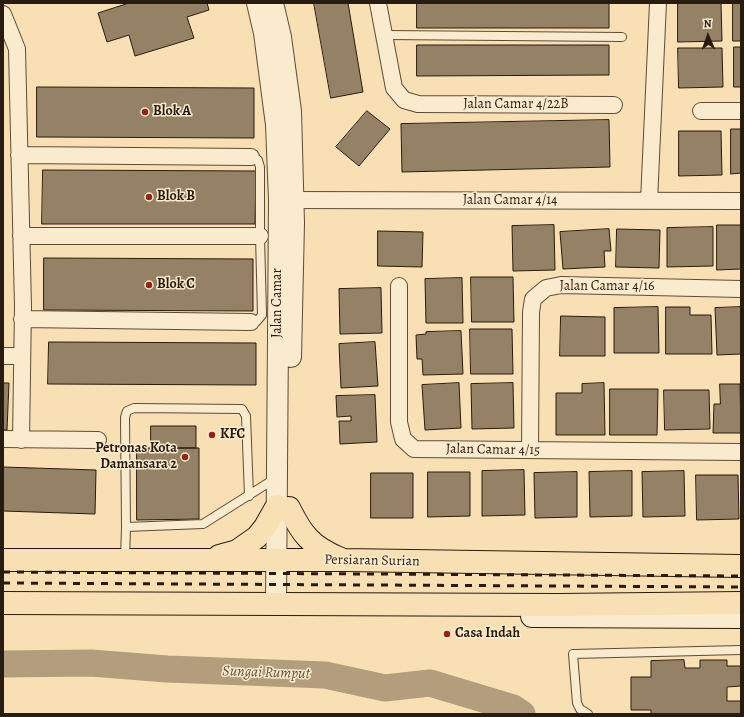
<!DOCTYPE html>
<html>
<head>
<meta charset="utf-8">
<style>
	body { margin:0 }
	#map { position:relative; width:744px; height:717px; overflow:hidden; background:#f8e0b4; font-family:Alegreya,serif }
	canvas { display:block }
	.frame { position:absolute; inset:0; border:4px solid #291b10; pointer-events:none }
	.north { position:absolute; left:688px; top:16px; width:40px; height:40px; -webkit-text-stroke:3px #faebce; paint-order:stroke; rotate:358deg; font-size:11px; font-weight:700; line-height:16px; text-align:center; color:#291b10 }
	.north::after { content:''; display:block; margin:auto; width:14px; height:18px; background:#291b10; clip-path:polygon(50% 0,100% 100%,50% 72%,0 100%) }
</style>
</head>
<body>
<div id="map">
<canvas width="744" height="717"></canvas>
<div class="frame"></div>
<div class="north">N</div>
</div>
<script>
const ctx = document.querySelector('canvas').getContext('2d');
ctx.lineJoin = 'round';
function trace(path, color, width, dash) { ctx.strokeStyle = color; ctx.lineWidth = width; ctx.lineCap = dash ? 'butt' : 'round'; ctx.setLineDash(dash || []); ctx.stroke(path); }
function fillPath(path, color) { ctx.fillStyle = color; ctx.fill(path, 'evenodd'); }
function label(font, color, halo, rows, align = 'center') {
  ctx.font = font + ' Alegreya,serif'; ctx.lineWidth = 3; ctx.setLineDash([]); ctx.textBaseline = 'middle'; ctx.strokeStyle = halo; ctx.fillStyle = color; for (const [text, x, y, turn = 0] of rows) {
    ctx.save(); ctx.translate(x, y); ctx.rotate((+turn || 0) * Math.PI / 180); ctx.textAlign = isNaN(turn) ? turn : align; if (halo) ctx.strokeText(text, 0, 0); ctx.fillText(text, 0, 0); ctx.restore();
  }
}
trace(new Path2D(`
	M3 664 91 663 167 669 325 675 385 688 430 683 513 708 522 714`), '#b29d7c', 27);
const building = new Path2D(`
	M126 3H207L209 10 187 17 194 38 135 56 129 35 107 42 98 13 126 4Z
	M314 3H348L363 92 331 98Z
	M417 3H609V28H417Z
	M678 3H721L722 41 678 42Z
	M733 3H741V41H733Z
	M417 45H609V75L417 76Z
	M734 47H741V87H734Z
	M678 48H722L723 87 679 88Z
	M37 87 254 88V138L37 137Z
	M367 111 390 129 359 166 336 147Z
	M609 120 610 167 402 172 401 124Z
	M731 129H741V173L731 174Z
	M679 131H721L722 175 679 176Z
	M43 170 256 171 255 224H42Z
	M554 225 555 270 513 271 512 226Z
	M717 225H741V269L717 270Z
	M713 227V266L667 267V228Z
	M609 229 611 251H604L605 267 563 269 560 232Z
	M617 229 660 230 659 268 616 267Z
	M378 231 423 232 422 267 378 266Z
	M44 258 253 259V311L44 310Z
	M471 277H513L514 322H472Z
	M462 278 463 323H426L425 279Z
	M381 288 382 333 340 334 339 289Z
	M658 307 659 353H614V308Z
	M666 307H690V315H711L712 354H666Z
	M741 307V354L717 355 715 308Z
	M561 316 605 317V356H560Z
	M470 329H512L513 374H471Z
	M461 331 463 374 423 375 422 359H417L416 335 426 334V332Z
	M49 342 256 343V385L48 384Z
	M375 342 378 386 341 388 339 344Z
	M3 383H9L7 430H3Z
	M459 383 461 428 425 430 422 385Z
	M513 383 514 428 472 429 471 384Z
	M604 383 605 435H556V393H582V384Z
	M720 384H740L741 433H713L714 404H720Z
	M610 389H658L657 435H610Z
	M664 390H709L710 429 665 430Z
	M375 395 377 442 340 444 339 421H351V416L337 417 336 396Z
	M151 426H196V448H151Z
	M137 448H199V519L137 520Z
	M3 467 96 470 95 514 3 511Z
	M524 470 525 515 482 516V471Z
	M632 471V516L590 517 589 472Z
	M684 471 685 516 643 517 642 472Z
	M428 472H470V516L428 517Z
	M577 472V517L535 518 534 473Z
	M371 473H413V518H371Z
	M696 475H738L739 519 697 520Z
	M684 660 685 668H700V660H727V666H741V686L727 687V701H741V714H651V710H631V677H651V661Z`);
fillPath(building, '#958165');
trace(building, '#291b10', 1);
const service = new Path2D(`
	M385 35 622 37
	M251 322 257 321 262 315 260 236V167L258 160 251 157
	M126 527 203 524 276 478
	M125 560 126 527 125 417 127 411 134 408 242 409 246 416 249 496
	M588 714 580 709 577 703 573 654 741 650`);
const minor = new Path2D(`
	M378 3 394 88 404 100 418 104 614 105
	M3 14 17 49 23 307 21 440
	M701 111H741
	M19 155 251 157
	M282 200 741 201
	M649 201 658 3
	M21 236H260
	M399 286V422L403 439 414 449 741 452
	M22 319 251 322
	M3 356H22
	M3 439 98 440
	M530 450 531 312 533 299 546 288 561 285 741 289`);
const tertiary = new Path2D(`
	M257 3 264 33 276 125 279 200 276 604
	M273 3 281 37 291 111 294 223 291 357`);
const secondary = new Path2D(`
	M532 616 741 617`);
const primary = new Path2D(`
	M289 508C294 518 301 531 308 538 317 548 329 554 341 559
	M219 556 237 551 257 537 265 527 277 506
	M3 560H345L741 566
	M3 603 558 605 741 603`);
trace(service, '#5d4c39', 10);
trace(minor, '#5d4c39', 18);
trace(tertiary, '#5d4c39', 22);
trace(secondary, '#291b10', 24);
trace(primary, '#291b10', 24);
trace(service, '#faebce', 8);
trace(minor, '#faebce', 16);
trace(tertiary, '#faebce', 20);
trace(secondary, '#faebce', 22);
trace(primary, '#f8e0b4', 22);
trace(new Path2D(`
	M3 572 741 576
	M3 583 741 587`), '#291b10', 3, [7, 7]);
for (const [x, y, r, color] of [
	[145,112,4,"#8f2418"],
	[149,197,4,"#8f2418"],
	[149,285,4,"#8f2418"],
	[212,435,4,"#8f2418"],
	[185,457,4,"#8f2418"],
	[447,634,4,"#8f2418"]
]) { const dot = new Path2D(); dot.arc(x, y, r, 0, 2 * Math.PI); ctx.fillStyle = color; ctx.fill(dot); trace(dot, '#faebce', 1.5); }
label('14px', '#291b10', '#faebce', [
	["Jalan Camar 4/22B",516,105],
	["Jalan Camar 4/14",510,201],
	["Jalan Camar 4/16",607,287],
	["Jalan Camar",278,303,-90],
	["Jalan Camar 4/15",493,450,1],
	["Persiaran Surian",372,561,1]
]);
label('bold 14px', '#291b10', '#faebce', [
	["Blok A",153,112],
	["Blok B",157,197],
	["Blok C",157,285],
	["KFC",220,435],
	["Petronas Kota",177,449,"right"],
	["Damansara 2",177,465,"right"],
	["Casa Indah",455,634]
], 'left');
label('italic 15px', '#604f3b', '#faebce', [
	["Sungai Rumput",266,673,2]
]);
</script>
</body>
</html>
